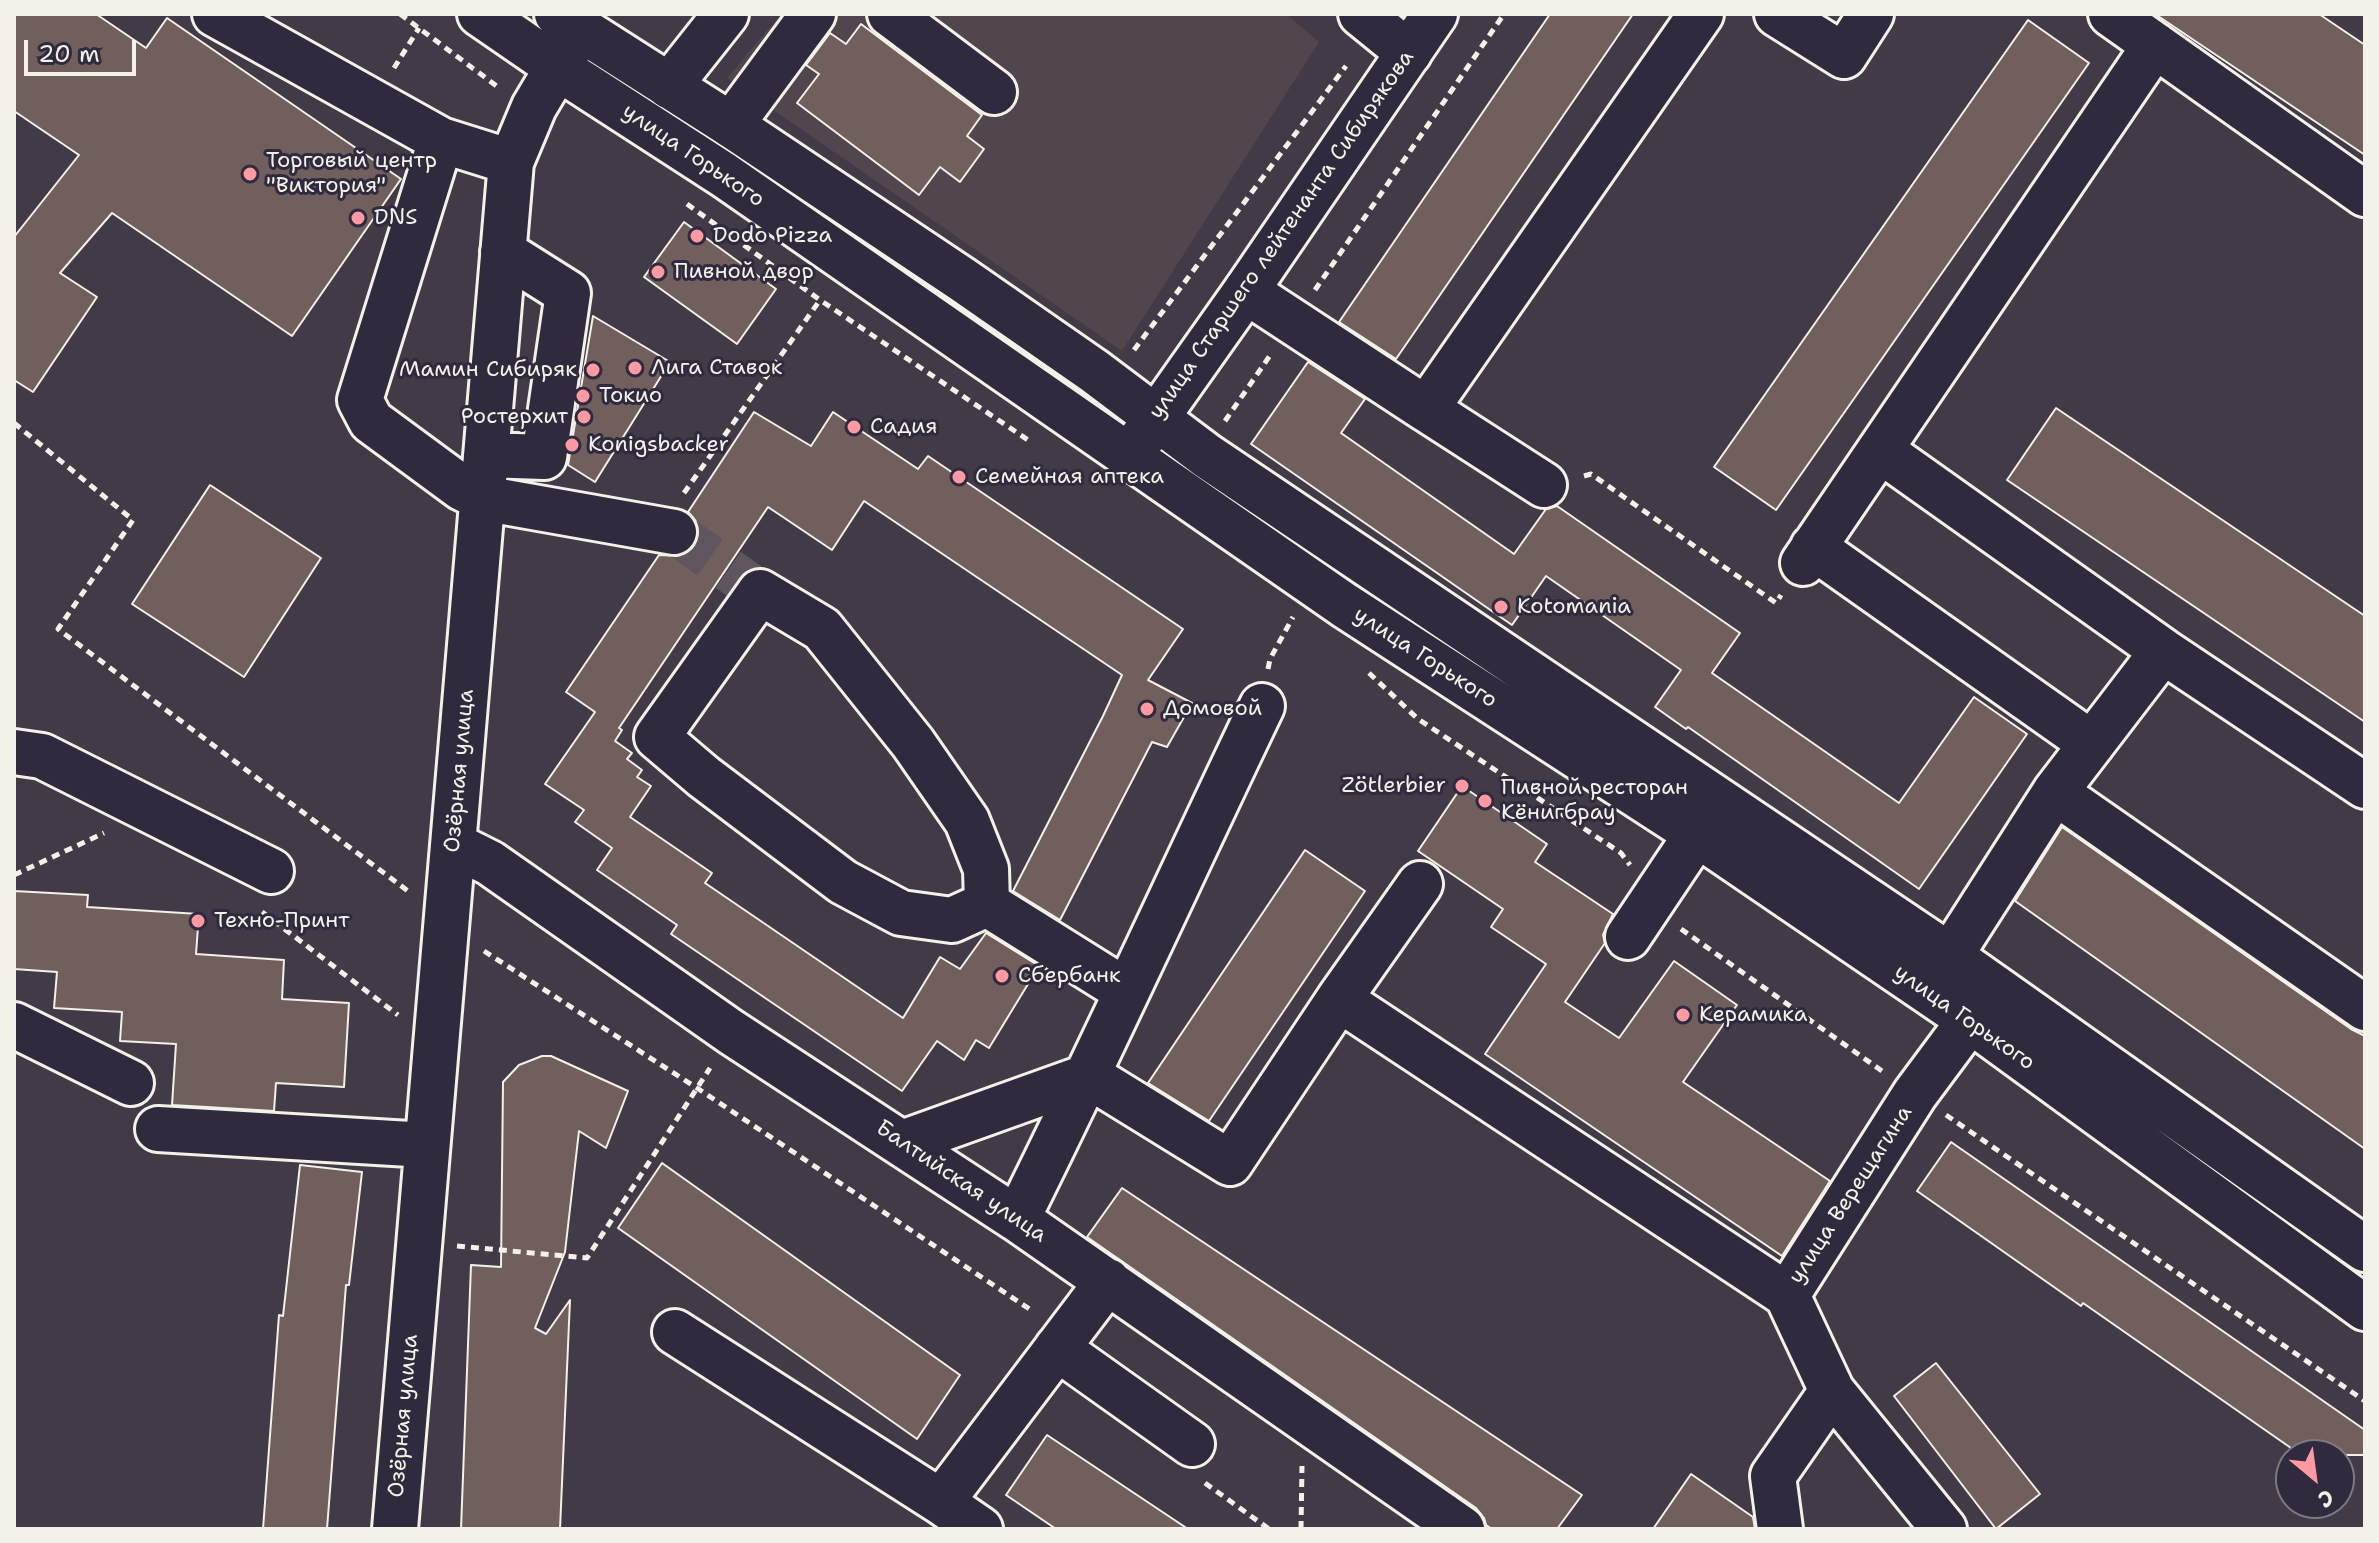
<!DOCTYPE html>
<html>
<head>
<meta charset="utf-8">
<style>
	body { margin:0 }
	#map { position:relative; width:2379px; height:1543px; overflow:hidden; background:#433a47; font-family:"Shantell Sans",sans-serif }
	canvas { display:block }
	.frame { position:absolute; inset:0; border:16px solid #f4f1e8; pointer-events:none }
	.north { position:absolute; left:2275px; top:1439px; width:80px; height:80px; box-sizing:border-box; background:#2f2a3d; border:2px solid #7e7a81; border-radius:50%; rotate:151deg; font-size:22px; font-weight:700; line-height:32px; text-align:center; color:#f4f1e8 }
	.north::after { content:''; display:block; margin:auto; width:28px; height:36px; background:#ff9aa2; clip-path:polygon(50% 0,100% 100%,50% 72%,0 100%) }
	.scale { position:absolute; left:24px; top:40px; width:112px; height:36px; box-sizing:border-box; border:4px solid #f4f1e8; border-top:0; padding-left:10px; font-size:24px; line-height:28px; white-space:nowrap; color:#f4f1e8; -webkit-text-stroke:6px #2f2a3d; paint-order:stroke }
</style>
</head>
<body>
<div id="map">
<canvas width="2379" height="1543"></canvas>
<div class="frame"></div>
<div class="north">С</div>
<div class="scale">20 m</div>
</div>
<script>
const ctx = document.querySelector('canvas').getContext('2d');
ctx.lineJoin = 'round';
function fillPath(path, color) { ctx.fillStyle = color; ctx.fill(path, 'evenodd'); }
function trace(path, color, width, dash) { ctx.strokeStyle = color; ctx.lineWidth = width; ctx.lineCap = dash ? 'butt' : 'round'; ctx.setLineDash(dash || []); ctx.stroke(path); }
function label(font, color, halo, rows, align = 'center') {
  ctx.font = font + ' "Shantell Sans",sans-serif'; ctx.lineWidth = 6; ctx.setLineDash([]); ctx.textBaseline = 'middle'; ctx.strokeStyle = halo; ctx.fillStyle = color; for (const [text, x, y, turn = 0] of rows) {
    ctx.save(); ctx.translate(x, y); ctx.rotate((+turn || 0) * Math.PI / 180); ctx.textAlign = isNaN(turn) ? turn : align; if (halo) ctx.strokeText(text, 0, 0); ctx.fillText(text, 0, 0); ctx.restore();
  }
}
fillPath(new Path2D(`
	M781 14H1286L1319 42 1122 351 727 78Z`), '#51454e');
const building = new Path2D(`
	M14 14H96L146 48 167 18 401 179 292 336 112 213 60 273 97 297 33 392 14 380V237L79 155 14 111Z
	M1550 14H1633L1396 359 1339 322Z
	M2155 14H2319L2365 45V155Z
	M2028 20 2089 63 1776 510 1714 467Z
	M861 24 982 115 967 136 984 149 960 182 940 167 919 195 797 103 819 74 806 65 830 33 846 44Z
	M684 222 776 289 737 344 644 277Z
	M593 316 670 362 595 482 568 465Z
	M1308 362 1365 399 1341 433 1514 554 1546 509 1557 506 1740 633 1712 673 1899 803 1974 697 2027 734 1919 889 1688 727 1686 729 1655 707 1681 670 1546 576 1512 625 1251 444Z
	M2056 408 2365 616V722L2007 480Z
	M754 412 811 446 833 412 918 469 928 456 1183 629 1148 680 1192 703 1167 747 1152 742 1060 920 1013 891 1103 716 1122 675 864 501 832 550 768 507 619 728 622 730 615 741 632 753 627 759 642 770 637 777 651 786 630 817 712 873 705 883 903 1018 940 957 960 969 986 933 1039 966 989 1048 976 1040 964 1060 937 1041 902 1091 671 934 677 925 597 870 612 848 575 822 584 810 545 784 595 712 566 692 659 555 682 556 694 547 699 536 698 524 688 512Z
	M210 485 321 558 244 677 132 604Z
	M1462 786 1547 844 1535 862 1613 914 1603 935 1605 943 1565 1002 1619 1038 1674 961 1737 1005 1683 1082 1830 1181 1782 1256 1485 1054 1546 964 1491 927 1503 909 1418 851Z
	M2062 827 2351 1029 2365 1036V1149L2015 901Z
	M1305 850 1365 891 1209 1121 1148 1083Z
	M14 891 88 895 87 907 199 914 196 954 284 960 282 999 349 1003 344 1087 276 1083 274 1111 172 1105 176 1044 120 1041 122 1012 54 1008 57 972 14 969Z
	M542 1056H551L628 1091 606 1148 579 1131 565 1252 535 1328 546 1334 570 1300 560 1529H461L471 1265 501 1267 503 1082 519 1065Z
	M1951 1142 2365 1430V1455H2301L2083 1303 2081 1306 1917 1191Z
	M662 1163 960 1375 917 1439 618 1228Z
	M300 1165 362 1172 349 1285H346L327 1529H263L279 1315 283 1316Z
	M1122 1188 1582 1495 1557 1529H1492L1486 1525 1484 1518 1476 1508 1087 1237Z
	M1936 1363 2040 1494 1996 1529 1894 1396Z
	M1047 1435 1188 1529H1056L1006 1495Z
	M1691 1474 1753 1517 1755 1529H1653Z`);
fillPath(building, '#715f5e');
trace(building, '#f4f1e8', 2);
trace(new Path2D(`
	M674 532 760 592`), '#5e555f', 44, [44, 22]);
const minor = new Path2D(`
	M215 14 441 140 511 162
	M890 14 994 92
	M1361 14 1409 53
	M1777 14 1844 56 1871 14
	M2111 14 2365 194
	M669 86 726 14
	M731 125 813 14
	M441 140 360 400 371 421 462 488 482 498 674 532
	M1246 291 1426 409
	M1880 450 2163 651
	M486 455 544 457 568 293 503 252
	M1544 485 1426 409 1701 14
	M1813 547 2092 744
	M1803 563 2155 45
	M14 752 42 756 271 871
	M2055 792 2365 1008
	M454 845 490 863 731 1032 1017 1219 1462 1529
	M987 904 952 920 901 913 843 882 704 777 657 737 760 592 822 629 913 743 967 821 986 869 987 904 1126 991
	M1628 937 1697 834
	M1950 956 2055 792 2163 651 2365 786
	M1339 999 1420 884
	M14 1025 131 1083
	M158 1129 427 1145
	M902 1143 1089 1076 1230 1163 1339 999 1787 1295
	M1017 1219C1102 1049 1180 877 1262 706
	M675 1332 941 1502 1108 1281
	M1057 1348 1192 1444
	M941 1502 980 1529
	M395 1529 511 162 534 107 577 35
	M1780 1529 1773 1476 1832 1391
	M1944 1529 1832 1391 1787 1295 1915 1094 1970 1020`);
const major = new Path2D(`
	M480 14 557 67 724 175 1344 605 1697 834 1970 1020 2365 1308
	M557 14 731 125 963 280 1094 371 1207 456 1950 956 2365 1249
	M1140 441 1246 291 1435 14`);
trace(minor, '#f4f1e8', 50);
trace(major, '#f4f1e8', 50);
trace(new Path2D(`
	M400 14 498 87
	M394 68 419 28
	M687 204 820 300 1031 442
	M1315 290 1504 14
	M1134 350 1346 66
	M1225 421 1271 354
	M14 423 133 520 58 629 408 891
	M1584 476 1591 474 1776 603 1781 595
	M684 493 820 300
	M1268 669 1270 659 1293 617
	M1369 673 1418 719 1621 853 1630 865
	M14 875 104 833
	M262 912 398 1015
	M1681 929 1882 1071
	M484 951 697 1088 1034 1312
	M1946 1115 2365 1401
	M457 1246 587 1258 710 1068
	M1205 1483 1269 1529
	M1301 1529 1302 1466`), '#f4f1e8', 5, [8, 6]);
trace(minor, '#2f2a3d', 44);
trace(major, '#2f2a3d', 44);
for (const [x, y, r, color] of [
	[250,174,8,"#ff9aa2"],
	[358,218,8,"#ff9aa2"],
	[697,236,8,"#ff9aa2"],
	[658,272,8,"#ff9aa2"],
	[635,368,8,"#ff9aa2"],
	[593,370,8,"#ff9aa2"],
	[583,396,8,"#ff9aa2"],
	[584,417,8,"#ff9aa2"],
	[854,427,8,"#ff9aa2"],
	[572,445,8,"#ff9aa2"],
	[959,477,8,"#ff9aa2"],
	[1501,607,8,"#ff9aa2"],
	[1147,709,8,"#ff9aa2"],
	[1462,786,8,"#ff9aa2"],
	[1485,801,8,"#ff9aa2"],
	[198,921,8,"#ff9aa2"],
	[1002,976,8,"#ff9aa2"],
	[1683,1015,8,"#ff9aa2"]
]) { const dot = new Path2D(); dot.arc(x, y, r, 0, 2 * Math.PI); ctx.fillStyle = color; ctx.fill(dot); trace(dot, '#2f2a3d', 3); }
label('22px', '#f4f1e8', '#2f2a3d', [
	["улица Горького",693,156,34],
	["улица Старшего лейтенанта Сибирякова",1282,235,-55],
	["улица Горького",1425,658,33],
	["Озёрная улица",460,771,-85],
	["улица Горького",1964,1018,35],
	["Балтийская улица",961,1182,34],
	["улица Верещагина",1851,1195,-57],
	["Озёрная улица",404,1416,-85]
]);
label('22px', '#f4f1e8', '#2f2a3d', [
	["Торговый центр",266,161],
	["\"Виктория\"",266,186],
	["DNS",374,218],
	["Dodo Pizza",713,236],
	["Пивной двор",674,272],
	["Лига Ставок",651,368],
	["Мамин Сибиряк",577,370,"right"],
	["Токио",599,396],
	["Ростерхит",568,417,"right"],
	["Садия",870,427],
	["Konigsbacker",588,445],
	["Семейная аптека",975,477],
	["Kotomania",1517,607],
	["Домовой",1163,709],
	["Zötlerbier",1446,786,"right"],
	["Пивной ресторан",1501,788],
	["Кёнигбрау",1501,813],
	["Техно-Принт",214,921],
	["Сбербанк",1018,976],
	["Керамика",1699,1015]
], 'left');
</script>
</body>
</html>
